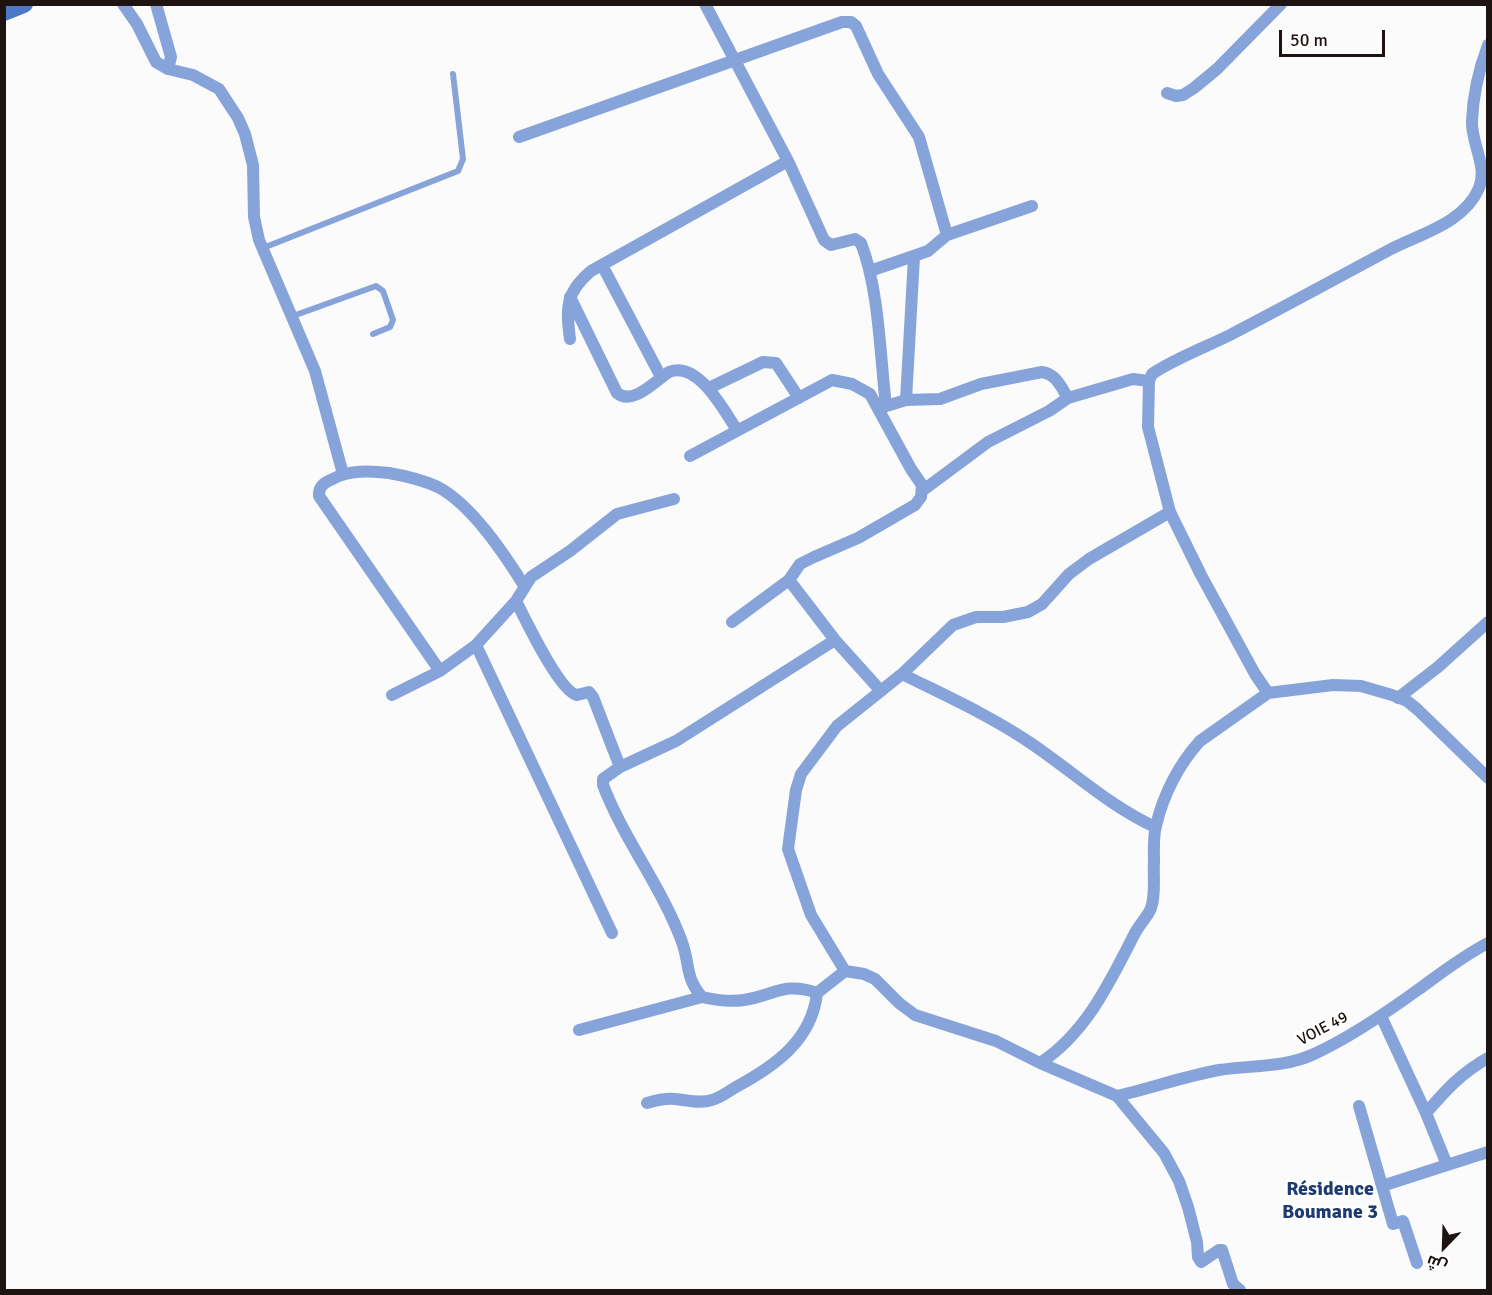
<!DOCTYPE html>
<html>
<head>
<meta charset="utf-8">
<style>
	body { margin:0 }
	#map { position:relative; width:1492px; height:1295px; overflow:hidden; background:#fbfbfb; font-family:Signika,Cairo,sans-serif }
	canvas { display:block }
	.frame { position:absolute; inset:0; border:6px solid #1d1411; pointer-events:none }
	.north { position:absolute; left:1414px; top:1217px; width:60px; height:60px; -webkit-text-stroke:4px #fff; paint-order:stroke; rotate:203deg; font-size:16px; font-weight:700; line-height:24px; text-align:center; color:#1d1411 }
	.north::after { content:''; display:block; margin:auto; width:21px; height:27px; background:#1d1411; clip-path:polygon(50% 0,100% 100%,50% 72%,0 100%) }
	.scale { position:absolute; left:1279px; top:30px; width:106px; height:27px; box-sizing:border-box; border:3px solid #1d1411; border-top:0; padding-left:8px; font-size:18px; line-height:21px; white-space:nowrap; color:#1d1411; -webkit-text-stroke:4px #fff; paint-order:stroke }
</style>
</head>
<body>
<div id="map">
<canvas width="1492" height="1295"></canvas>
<div class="frame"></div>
<div class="north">ش</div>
<div class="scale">50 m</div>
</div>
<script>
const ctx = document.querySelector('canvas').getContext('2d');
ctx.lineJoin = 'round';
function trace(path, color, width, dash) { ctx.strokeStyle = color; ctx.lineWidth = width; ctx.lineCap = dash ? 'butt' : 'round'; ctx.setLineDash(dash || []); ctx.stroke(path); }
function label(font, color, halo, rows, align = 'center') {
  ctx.font = font + ' Signika,sans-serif'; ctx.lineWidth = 4.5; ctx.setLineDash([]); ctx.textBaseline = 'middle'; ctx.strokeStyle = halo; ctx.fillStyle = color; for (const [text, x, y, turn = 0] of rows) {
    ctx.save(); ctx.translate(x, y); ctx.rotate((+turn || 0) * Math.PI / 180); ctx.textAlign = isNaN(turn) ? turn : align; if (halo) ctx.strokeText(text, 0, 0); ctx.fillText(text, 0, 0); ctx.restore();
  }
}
trace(new Path2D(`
	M263 248 458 171 463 159 453 74
	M293 316 376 286 383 291 393 320 390 327 373 334`), '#86a4da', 6);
trace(new Path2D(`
	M123 4 137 24 156 62 168 69 193 75 219 89 238 118 245 134 253 165 254 217 259 240 315 371 343 474
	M156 4 171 57 168 69
	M705 4 788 161 824 240 831 245 855 239 861 243C879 289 880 355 886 406
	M1167 93 1176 96 1183 95 1194 88 1217 69 1281 4
	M519 137 842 22H851L856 26 878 74 919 137 947 235
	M602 265 661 377
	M870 271 928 251 947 235 1032 206
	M570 297 617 393C633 406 655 381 669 372 698 360 724 411 737 430
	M570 339C566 308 565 293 591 271L788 161
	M709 388 763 362 776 363 799 398
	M906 400 914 257
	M880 408 906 400 940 399 981 384 1042 372C1056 374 1061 387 1068 398
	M690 456 832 380 852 384 870 394 911 469 922 485 921 497 915 505 858 538 814 557 800 564 789 580 732 622
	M922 491 988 442 1049 411 1068 398 1133 379 1149 381
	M1170 512 1201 575 1255 674 1268 693
	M789 580 835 640 880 690
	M516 601C525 619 560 692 577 695L589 692 593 697 620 767 603 779V785C624 840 662 887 682 942 690 964 685 978 702 997 715 1000 730 1002 744 1000 773 996 784 981 817 993
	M476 645 612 933
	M440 671 319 496C318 483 329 481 339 476 354 470 374 471 389 473 406 476 423 480 438 487 472 505 505 555 525 587
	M902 674C944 695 989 715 1029 742 1071 770 1109 806 1155 827
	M392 695 440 671 476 645 516 601 531 577 570 551 617 514 674 499
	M1398 698 1438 667 1488 622
	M620 767 676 741 835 640
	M845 971 811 915 788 849 796 790 801 774 837 726 902 674 953 625 976 617H1003L1028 612 1042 604 1069 574 1089 559 1170 512 1148 427 1149 381 1152 374C1174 359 1206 347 1230 335 1284 307 1337 278 1391 249 1422 233 1464 223 1479 188 1488 166 1471 143 1472 121 1473 95 1479 69 1488 45
	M1381 1016 1426 1113 1447 1165 1488 1152
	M579 1030 702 997
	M1040 1063C1086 1033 1110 982 1134 935 1138 926 1149 915 1151 908 1156 895 1153 876 1154 862 1154 851 1153 837 1156 826 1163 795 1179 764 1200 741L1268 693 1333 685 1361 686 1392 695 1407 701 1417 709 1488 778
	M1117 1096C1152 1088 1185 1076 1219 1070 1252 1065 1284 1068 1314 1054 1351 1037 1386 1013 1419 989 1441 973 1463 956 1488 943
	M647 1103C657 1100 665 1098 675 1099 687 1100 699 1104 712 1100 720 1098 728 1092 736 1087 775 1066 812 1040 817 993L845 971 864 974 875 979 899 1003 915 1015 996 1041 1040 1063 1117 1096 1164 1153 1179 1181 1188 1207 1197 1242 1198 1257 1201 1262 1219 1250H1222L1233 1284 1240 1290
	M1359 1106 1393 1224 1403 1221 1417 1263
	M1426 1113C1446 1090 1461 1073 1488 1058
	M1382 1186 1447 1165`), '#86a4da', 12);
trace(new Path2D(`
	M4 12 24 4`), '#4c78c5', 18);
label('16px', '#1d1411', '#fff', [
	["VOIE 49",1323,1029,-28]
]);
label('bold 20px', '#1d3b71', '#fff', [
	["Résidence",1330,1190],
	["Boumane 3",1330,1213]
]);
</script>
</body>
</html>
